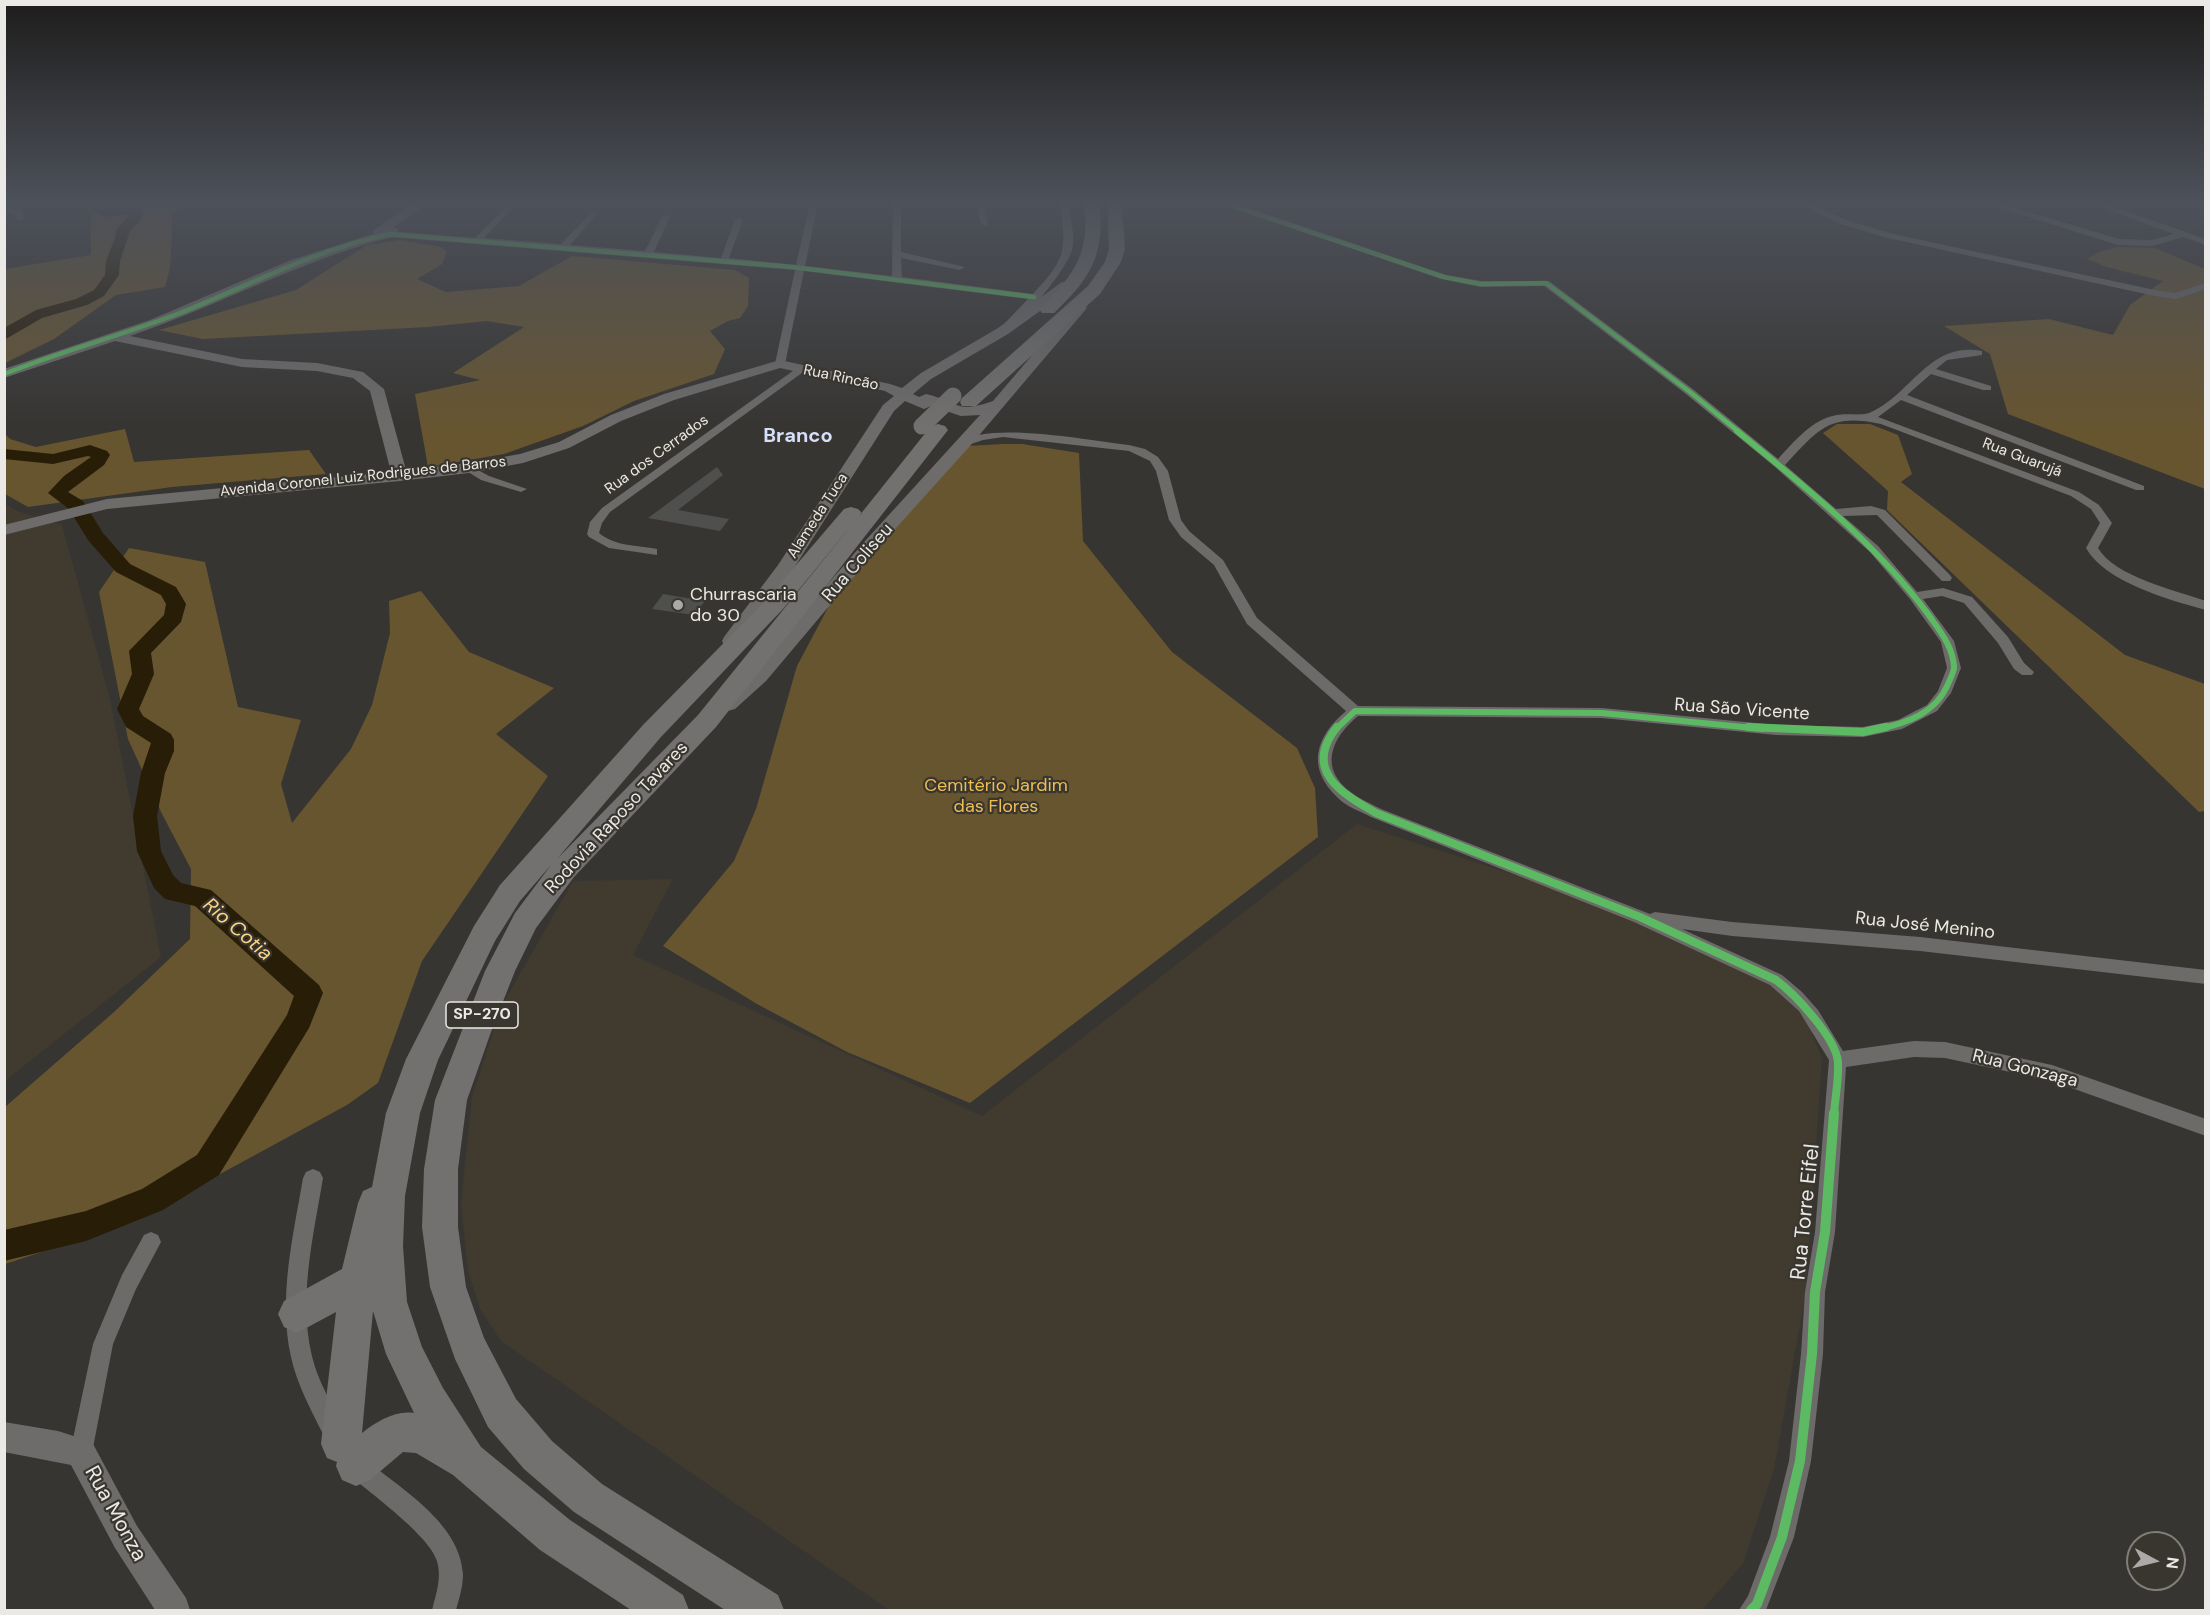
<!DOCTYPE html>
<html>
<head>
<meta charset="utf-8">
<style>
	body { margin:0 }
	#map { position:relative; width:2210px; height:1615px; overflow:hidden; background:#373532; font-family:"DM Sans",sans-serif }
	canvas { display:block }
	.frame { position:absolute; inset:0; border:6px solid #ebe9e5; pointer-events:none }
	.north { position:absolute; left:2126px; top:1531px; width:60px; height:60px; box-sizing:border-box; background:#393630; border:2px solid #807e78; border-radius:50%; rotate:97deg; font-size:16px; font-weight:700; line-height:24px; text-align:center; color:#ebe9e5 }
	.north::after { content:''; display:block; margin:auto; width:21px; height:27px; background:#acaaa6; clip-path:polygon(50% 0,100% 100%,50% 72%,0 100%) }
</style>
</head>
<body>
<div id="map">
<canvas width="2210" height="1615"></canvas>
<div class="frame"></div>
<div class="north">N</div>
</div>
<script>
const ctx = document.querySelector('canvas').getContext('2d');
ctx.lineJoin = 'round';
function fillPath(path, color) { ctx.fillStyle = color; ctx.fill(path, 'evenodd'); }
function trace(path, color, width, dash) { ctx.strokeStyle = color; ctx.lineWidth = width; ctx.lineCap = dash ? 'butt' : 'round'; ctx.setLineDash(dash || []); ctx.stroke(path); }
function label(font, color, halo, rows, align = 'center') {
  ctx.font = font + ' "DM Sans",sans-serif'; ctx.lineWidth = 4.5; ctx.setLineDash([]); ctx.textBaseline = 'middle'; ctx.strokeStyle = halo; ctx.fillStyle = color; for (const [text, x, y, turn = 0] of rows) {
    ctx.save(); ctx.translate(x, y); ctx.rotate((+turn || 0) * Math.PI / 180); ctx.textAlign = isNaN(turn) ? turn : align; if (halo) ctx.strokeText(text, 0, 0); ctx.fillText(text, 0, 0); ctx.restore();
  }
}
fillPath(new Path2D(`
	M5 504 17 511 62 525 110 699 161 957 5 1081Z
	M1357 824 1565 891 1658 931 1770 984 1796 1001 1806 1019 1822 1058 1806 1292 1774 1469 1743 1564 1702 1610H889L501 1341 480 1309 468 1271 461 1203 472 1097 501 1007 573 881 673 879 633 955 982 1116Z`), '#403a2f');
fillPath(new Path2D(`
	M85 203H184L173 214 170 268 165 287 116 295 54 339 5 363V269L91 255V215Z
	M400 240 441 247 447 252 442 264 417 279 446 292 519 286 572 256 735 270 749 278 748 306 740 318 728 321 710 331 725 349 714 374 634 401 583 426 504 454 428 467 415 394 480 380 453 373 524 327 487 321 428 327 203 339 159 330 296 290 367 245Z
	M2117 247 2155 248 2205 269V489L2008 414 1990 354 1944 326 2049 319 2113 335 2130 305 2163 281 2107 267 2087 259 2099 252Z
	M1837 424H1870L1898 435 1912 474 1901 482 2125 655 2205 684V811L2199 812 1887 510 1888 491 1823 433Z
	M125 429 134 462 309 450 326 474 172 487 28 507 5 494V434L10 439 36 447Z
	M1002 444H1022L1079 453 1083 541 1172 652 1297 748 1315 788 1318 837 970 1103 847 1052 757 1004 663 946 734 861 756 809 797 666 840 585 967 446Z
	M129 548 205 562 238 707 301 720 281 784 292 823 351 749 372 705 390 633 389 601 421 591 469 652 554 688 496 734 548 776 422 961 378 1083 347 1105 130 1223 5 1264V1107L113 1013 190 939 191 869 162 814 128 739 99 592Z`), '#675530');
fillPath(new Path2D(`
	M89 203H103V206C117 213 132 198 144 212L139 222 130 231 120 261 119 275 104 296 87 305 42 318 4 340V328L36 310 76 299 94 290 105 275 106 261 115 238 116 230 130 214 106 217 91 211Z
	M90 445 107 451 110 455 104 465 68 492 83 501 103 533 130 564 176 587 186 604 181 622 151 653 154 674 139 709 143 716 171 734 174 740V751L165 773 157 816 161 851 173 875 181 883 211 890 319 985 323 993 309 1028 219 1175 163 1210 86 1241 4 1261V1230L86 1211 142 1189 197 1155 287 1015 294 996 195 906 165 899 154 888 137 851 133 816 141 773 151 743 126 727 117 709 132 674 129 651 164 615 166 604 161 595 116 572 88 540 69 509 48 493 64 476 91 457 88 456 53 464 4 459V449L53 454Z`), '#281d07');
fillPath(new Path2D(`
	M717 467 723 475 678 510 729 519 720 531 648 518Z
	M663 594 705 601 694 615 652 609Z`), '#4f4f4e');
fillPath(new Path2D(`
	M810 203H818L805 266 892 276 893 203H901V252L965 267 960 270 901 258 902 277 1033 294C1067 258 1066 251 1060 203H1068C1070 219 1076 234 1072 250 1067 268 1025 321 1008 328L1005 327V323L1028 299 804 271 785 364 780 367 775 364 795 270 389 237 385 234 389 231 475 238 509 204 512 205V209L484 238 561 244 593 211 597 214 570 245 645 251 662 217 666 214 670 217 654 252 721 258 735 220 739 217 743 220 729 258 796 265Z
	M976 203H984L988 226 981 224Z
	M1220 203H1234L1446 275 1481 281H1549L1694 390 1778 459C1795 441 1812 419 1837 415 1846 413 1860 416 1869 413 1911 396 1928 341 1982 351V355L1947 360 1936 369 1991 386V390H1983L1931 374 1907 395 2144 486V490H2136L1901 400 1878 417 2079 492 2099 505 2112 523 2098 548C2115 577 2175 590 2206 601V610C2169 600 2105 582 2086 548L2100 523 2091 509 2071 496 1881 424C1829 413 1819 429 1785 465L1836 509 1871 506 1885 510 1950 575 1952 578 1950 581H1942L1877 515 1843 516 1878 546 1917 592 1943 588 1972 597 2008 637 2024 663 2034 672 2032 675H2022L2014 669 1998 643 1964 603 1942 596 1923 599 1954 641 1961 668 1951 693 1937 711 1902 729 1863 737 1776 735 1602 718 1358 716C1331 738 1318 769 1352 793 1361 800 1372 804 1381 809L1650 914 1655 912 1732 922 1920 937 2206 970V984L1920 951 1732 936 1682 929 1782 975 1802 992 1818 1010 1843 1051 1914 1041 1945 1042 2052 1065 2206 1119V1136L2052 1081 1945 1058 1914 1057 1846 1067 1835 1232 1825 1292 1823 1354 1811 1461 1794 1537 1766 1610H1739L1748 1596 1770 1537 1789 1461 1801 1354 1805 1292 1815 1232 1829 1060 1799 1011 1770 985 1634 922 1371 817C1360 811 1347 807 1338 798 1306 768 1315 737 1346 711L1247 624 1214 565 1181 537 1169 520 1156 471 1150 461 1129 451 1003 437 983 440 965 446 960 443C986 420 1093 441 1129 445L1145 449 1158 457 1168 471 1181 520 1189 531 1223 560 1257 618 1358 706 1602 708 1776 725 1863 727 1898 720 1927 705 1938 691 1947 668 1941 642 1910 599 1870 552 1775 467 1686 394 1544 286 1481 287 1441 279Z
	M1798 203H1810L1846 220 1893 234 2155 290 2175 293 2206 283V289L2176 299 2155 296 1888 238 1840 224Z
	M1984 203H1999L2119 239 2152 240 2174 234 2088 203H2102L2206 239V245L2183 237 2152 246 2118 245Z
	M4 208 22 210 24 219 17 221 15 214 4 213Z
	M797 368 806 370 610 512 602 523 599 533C616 547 637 545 657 549V555L609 548 589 537 587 534 590 522 602 508Z
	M469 465 489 476 527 489 521 492 481 480 465 470 463 468Z
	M313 1169 320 1172 323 1178C313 1239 296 1305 315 1367 322 1389 335 1408 344 1430L341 1438 333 1441 325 1438C312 1412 297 1385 291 1357 278 1297 293 1237 303 1178L306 1172Z
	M151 1232 158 1235 161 1242 136 1289 113 1344 92 1453 89 1461 81 1464 73 1461 70 1453 93 1344 122 1275 144 1235Z
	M356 1455 364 1458C399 1488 460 1522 463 1574 463 1587 459 1599 456 1610H432C436 1594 442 1578 437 1561 429 1535 370 1493 348 1474L345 1466 348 1458Z`), '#6c6b6a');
fillPath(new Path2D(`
	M413 203H429L394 227 399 230 393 237C301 260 220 305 130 336L242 359 317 363 363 372 384 389 406 470 469 463 520 454 559 442 611 415 664 394 780 360 890 384 902 388 921 373 998 328 1062 282H1072L1073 285 1072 288 1008 334 931 379 913 394 919 397 926 394C959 402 955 414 993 401L1075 305H1085L1087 308 970 446 878 548 766 681 735 709 728 711 721 709 718 704 721 699 752 671 866 540 980 415 961 416 931 406 924 409 905 401 894 411 794 568 738 645H724L722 641 724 637 778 565 883 405 894 396 885 391 780 368 674 400 621 421 569 448 523 463 469 473 400 481 107 509 4 535V525L107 499 391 472 370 391 353 378 317 371 242 367 115 341 4 378V369L150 320 291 260 373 234 374 230Z
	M4 1422 58 1431 92 1442 137 1526 186 1598 190 1610H155L115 1548 71 1465 4 1452Z`), '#6e6c6b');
fillPath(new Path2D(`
	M1084 203H1099C1106 254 1090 279 1054 313H1042L1039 309 1042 305C1076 274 1090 251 1084 203Z
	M1107 203H1122L1125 249 1121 262 1100 294 976 406H962L960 402 962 398 1088 286 1105 262 1109 249Z
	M938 424 945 426 948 430 716 727 574 877 536 928 515 971 491 1032 467 1100 458 1169V1227L466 1287 484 1338 516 1399 552 1441 602 1484 778 1595 784 1610H725L574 1512 524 1469 488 1427 455 1359 430 1287 422 1227 424 1169 435 1100 485 971 515 913 551 865 520 901 495 941 438 1060 420 1113 405 1196 403 1246 407 1302 422 1347 443 1388 481 1447 570 1520 683 1595 689 1610H631L540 1550 453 1475 416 1453 403 1452 370 1480 356 1486 342 1480 336 1466 337 1462 327 1458 321 1444 336 1312 297 1333 284 1327 278 1314 284 1301 342 1269 358 1203 363 1191 372 1187 386 1113 406 1059 474 926 500 885 643 725 767 599 844 509 851 507 858 509 862 513 859 516 931 426ZM855 521 698 715 557 859 661 737 783 609ZM373 1311 386 1354 414 1413C395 1410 376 1422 362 1433Z`), '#72716f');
trace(new Path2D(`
	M922 426 953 396`), '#72716f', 17);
trace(new Path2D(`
	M1224 203 1444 277 1481 284 1546 283 1690 392 1739 432
	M4 374C62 351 123 335 180 313 250 285 315 250 389 234L793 267 1034 297`), '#5cba63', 4.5);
trace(new Path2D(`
	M1737 431C1806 487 1875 543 1928 614 1939 630 1953 646 1954 667 1954 672 1950 679 1948 684 1936 713 1907 723 1879 729
	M1336 729 1355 711 1602 713 1763 729`), '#5cba63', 6);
trace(new Path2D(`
	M1337 727C1302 770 1342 794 1376 813L1640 917 1776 980C1795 994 1836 1038 1838 1062 1839 1079 1835 1098 1834 1114
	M1748 727 1863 732 1886 727`), '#5cba63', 8);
trace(new Path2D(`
	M1751 1610 1757 1604 1782 1537 1800 1461 1812 1354 1815 1292 1825 1232 1834 1113`), '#5cba63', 10);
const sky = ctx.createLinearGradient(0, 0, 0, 430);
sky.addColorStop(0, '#1e1d1c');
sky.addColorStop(0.47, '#4d515a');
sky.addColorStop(1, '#4d515a00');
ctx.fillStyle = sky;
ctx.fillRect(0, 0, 2210, 430);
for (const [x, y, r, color] of [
	[678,605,6,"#acaaa6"]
]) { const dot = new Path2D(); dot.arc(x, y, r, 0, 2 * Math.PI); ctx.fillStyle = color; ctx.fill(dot); trace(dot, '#393630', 2); }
label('15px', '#ebe9e5', '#393630', [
	["Rua Rincão",841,378,12],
	["Rua dos Cerrados",657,455,-36],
	["Rua Guarujá",2022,458,21],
	["Avenida Coronel Luiz Rodrigues de Barros",363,477,-6],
	["Alameda Tuca",818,516,-57]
]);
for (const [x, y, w] of [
	[482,1015,72]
]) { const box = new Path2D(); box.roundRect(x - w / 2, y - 13, w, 26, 4.5); ctx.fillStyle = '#393630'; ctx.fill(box); trace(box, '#ebe9e5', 1.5); }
label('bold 16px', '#ebe9e5', null, [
	["SP-270",482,1015]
]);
label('18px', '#ebe9e5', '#393630', [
	["Rua Coliseu",858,563,-49],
	["Rua São Vicente",1742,710,4],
	["Rodovia Raposo Tavares",617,818,-47],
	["Rua José Menino",1925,926,6],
	["Rua Gonzaga",2025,1069,14]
]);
label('18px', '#ebe9e5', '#393630', [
	["Churrascaria",690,595],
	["do 30",690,616]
], 'left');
label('18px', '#efbe53', '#393630', [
	["Cemitério Jardim",996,786],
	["das Flores",996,807]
]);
label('bold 20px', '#d5defa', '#393630', [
	["Branco",798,437]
]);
label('italic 20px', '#fbd484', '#393630', [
	["Rio Cotia",237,930,41]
]);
label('21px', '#ebe9e5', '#393630', [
	["Rua Torre Eifel",1806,1212,-84],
	["Rua Monza",115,1514,61]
]);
</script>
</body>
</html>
